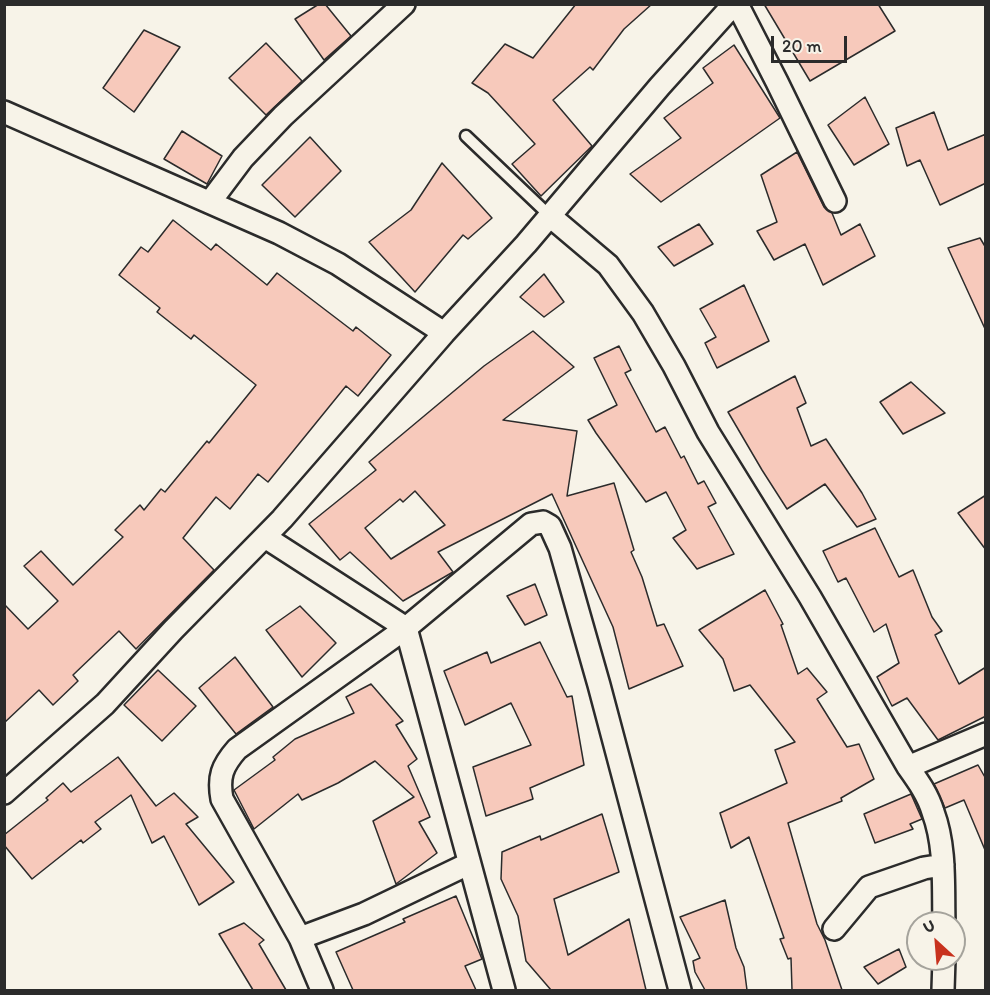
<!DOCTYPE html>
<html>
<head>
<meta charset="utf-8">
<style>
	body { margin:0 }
	#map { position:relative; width:990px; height:995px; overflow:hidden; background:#f7f3e8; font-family:Itim,sans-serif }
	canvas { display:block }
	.frame { position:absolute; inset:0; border:6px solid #2b2b2b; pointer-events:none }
	.north { position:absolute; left:906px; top:911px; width:60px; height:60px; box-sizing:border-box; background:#f7f3e8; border:2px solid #a5a39c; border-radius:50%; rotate:334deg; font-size:16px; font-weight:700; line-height:24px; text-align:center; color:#2b2b2b }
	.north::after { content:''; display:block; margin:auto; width:21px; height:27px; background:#c8321e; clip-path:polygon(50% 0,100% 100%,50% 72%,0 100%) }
	.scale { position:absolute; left:771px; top:36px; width:76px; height:27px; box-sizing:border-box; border:3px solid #2b2b2b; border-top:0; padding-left:8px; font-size:18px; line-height:21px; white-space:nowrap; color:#2b2b2b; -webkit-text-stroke:4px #f7f3e8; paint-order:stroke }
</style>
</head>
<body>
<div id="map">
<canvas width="990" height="995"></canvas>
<div class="frame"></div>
<div class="north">U</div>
<div class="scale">20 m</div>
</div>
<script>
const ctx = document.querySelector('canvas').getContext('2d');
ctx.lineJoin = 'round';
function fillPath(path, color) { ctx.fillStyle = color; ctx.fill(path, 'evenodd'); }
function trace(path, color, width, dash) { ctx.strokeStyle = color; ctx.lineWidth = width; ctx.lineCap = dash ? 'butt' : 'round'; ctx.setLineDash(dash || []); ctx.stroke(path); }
const building = new Path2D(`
	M319 4H325L351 36 324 60 295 19Z
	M576 4H652L624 29 593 70 590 67 553 100 592 146 541 196 512 164 535 144 488 93 472 83 505 44 533 58Z
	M764 4H878L895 31 810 81Z
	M144 30 180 47 134 112 103 88Z
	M266 43 302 81 266 115 229 78Z
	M734 45 780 118 661 202 630 174 681 138 664 118 713 83 703 68Z
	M865 97 889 144 854 165 828 125Z
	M934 112 948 150 986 134V183L940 205 920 160 907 166 896 128Z
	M182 131 222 156 207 184 164 159Z
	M310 137 341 171 295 217 262 185Z
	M797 152 824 207 832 213 841 235 860 224 875 256 823 285 805 244 774 260 757 231 777 222 761 175Z
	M442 163 492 218 468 239 463 235 415 292 369 242 411 210Z
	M173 220 211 250 216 244 267 285 277 273 353 331 356 327 391 355 358 396 346 386 268 482 258 474 230 509 216 497 183 538 214 570 136 649 119 631 73 675 78 681 53 705 39 690 4 723V604L28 629 58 601 24 566 41 551 73 585 123 537 115 530 140 505 144 510 161 489 165 492 207 441 209 443 256 385 194 335 191 339 157 312 160 308 119 275 141 247 148 252Z
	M699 224 713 244 674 266 658 247Z
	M980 238 986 248V331L948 248Z
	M544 274 564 302 544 317 520 297Z
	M744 285 769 341 717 368 705 343 716 337 700 309Z
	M533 331 574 367 503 420 577 431 567 496 614 483 634 550 631 552 642 577 657 626 664 624 683 666 629 689 613 627 552 494 438 552 453 572 403 601 350 552 340 560 309 524 376 470 369 462 484 366ZM415 491 445 525 391 559 365 528 400 499 403 502Z
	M619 346 631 370 625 373 656 432 665 427 681 458 684 456 698 484 704 481 716 503 708 507 734 554 697 569 673 538 686 530 666 492 646 502 596 433 588 420 617 405 594 358Z
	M795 376 806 403 797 408 811 446 826 439 862 493 876 519 857 527 825 484 787 509 762 470 728 412Z
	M911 382 945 413 903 434 880 402Z
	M986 495V550L958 513Z
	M875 528 899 577 913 570 932 617 942 631 935 635 959 684 986 667V716L938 740 907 698 892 706 877 677 899 663 886 624 874 632 846 578 838 582 823 551Z
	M535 584 547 615 525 625 507 596Z
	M765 590 783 624 781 625 798 674 807 668 827 692 817 699 847 747 859 744 874 779 841 798 842 801 788 823 817 924 825 940 842 990H792L791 958 788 959 780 939 784 938 749 837 731 848 720 813 787 783 775 750 795 742 750 685 734 691 723 659 699 630Z
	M300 606 336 643 302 677 266 630Z
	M540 642 567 697 572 696 584 765 530 788 533 799 486 816 473 767 531 745 511 703 465 725 444 671 487 652 491 663Z
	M235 657 273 707 236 734 199 688Z
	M158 670 196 706 162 741 124 705Z
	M371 684 403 721 396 725 417 759 408 766 430 817 419 822 437 853 396 884 373 821 414 797 375 761 338 783 302 800 298 794 254 829 234 790 275 760 273 757 295 739 354 713 346 697Z
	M118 757 156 806 174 793 198 817 186 824 234 882 199 905 164 836 152 843 131 795 95 822 101 829 83 843 81 840 32 879 4 845V835L48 800 46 798 63 783 71 792Z
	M978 765 986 779 985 850 964 800 945 808 934 784Z
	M911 794 922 819 910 824 913 829 875 843 864 814Z
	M602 814 619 872 554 899 568 955 629 919 646 990H551L526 961 518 916 501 879 502 852 540 836 541 840Z
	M456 896 482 959 465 966 476 990H353L336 952 405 922 403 919Z
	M725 900 736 948 744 967 747 990H705L695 972 693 961 700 958 680 917Z
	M244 923 264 940 259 944 286 990H253L219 934Z
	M899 949 906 967 878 984 864 967Z`);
fillPath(building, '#f7c9bb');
trace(building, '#2b2b2b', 1.5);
const lane = new Path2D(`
	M466 136 550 216`);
const street = new Path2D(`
	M737 4 777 82 835 201
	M4 112 279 233 338 264 444 333
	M210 202 243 158 283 116 404 4
	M550 216 608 265 643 313 674 366 708 432 810 597 908 767C918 781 928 795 933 812 946 847 943 886 944 923
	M265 537 406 628 504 990
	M908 767 986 734
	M4 793 105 704 173 630 282 519 444 333 526 244 660 86 734 4
	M834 929 869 887 924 868 943 865
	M300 938 364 914 468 864
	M322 990 300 938 222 799C218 777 222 766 237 749L406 628 531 524 543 522 550 526 560 548 599 685 680 990
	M943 990 944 959`);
trace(lane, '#2b2b2b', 15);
trace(street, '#2b2b2b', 26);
trace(lane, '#f7f3e8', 10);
trace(street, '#f7f3e8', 21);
</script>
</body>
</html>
